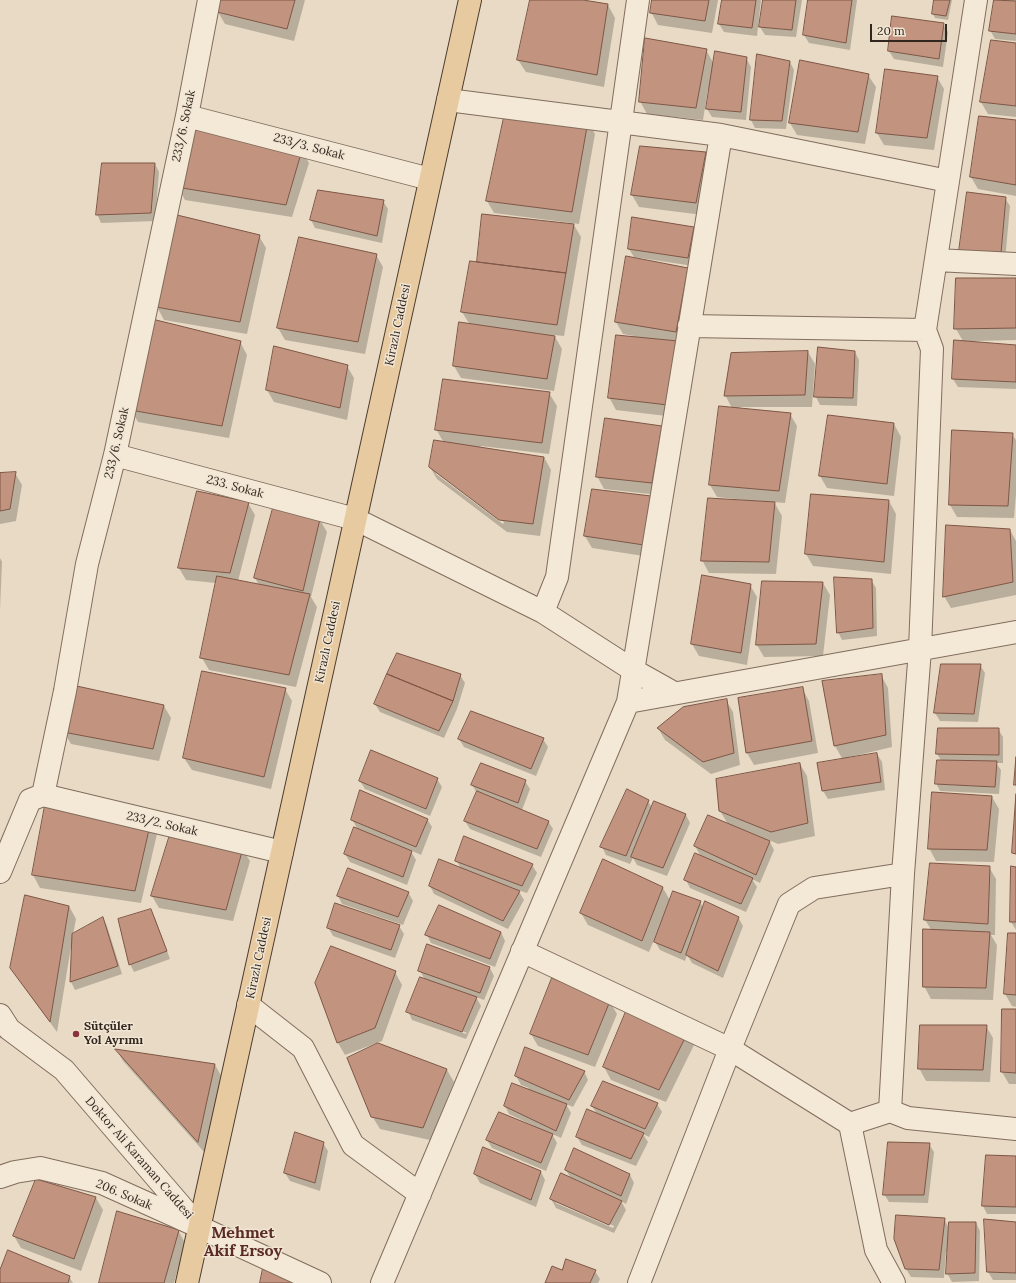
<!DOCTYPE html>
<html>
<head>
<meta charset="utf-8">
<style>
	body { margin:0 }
	#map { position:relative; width:1016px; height:1283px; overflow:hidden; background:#e8dac4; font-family:Lora,serif }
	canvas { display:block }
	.scale { position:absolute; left:870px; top:24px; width:77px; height:18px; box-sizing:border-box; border:2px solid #32271f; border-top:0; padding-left:5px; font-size:12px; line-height:14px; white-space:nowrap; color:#32271f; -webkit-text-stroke:3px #f1e5d3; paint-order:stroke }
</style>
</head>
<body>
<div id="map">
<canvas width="1016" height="1283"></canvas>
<div class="scale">20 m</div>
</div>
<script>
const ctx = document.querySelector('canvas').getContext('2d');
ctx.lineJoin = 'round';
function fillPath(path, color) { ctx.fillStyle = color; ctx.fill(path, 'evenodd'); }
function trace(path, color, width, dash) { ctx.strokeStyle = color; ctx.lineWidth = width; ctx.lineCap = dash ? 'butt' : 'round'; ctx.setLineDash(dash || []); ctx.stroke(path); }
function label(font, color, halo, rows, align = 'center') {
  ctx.font = font + ' Lora,serif'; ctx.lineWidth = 3; ctx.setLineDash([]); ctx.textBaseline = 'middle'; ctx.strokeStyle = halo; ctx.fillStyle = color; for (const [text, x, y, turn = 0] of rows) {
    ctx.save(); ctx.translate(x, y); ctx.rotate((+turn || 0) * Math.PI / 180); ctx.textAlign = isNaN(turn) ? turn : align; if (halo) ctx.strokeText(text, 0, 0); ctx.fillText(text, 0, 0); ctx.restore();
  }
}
fillPath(new Path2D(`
	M221 0H305L294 41 225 24 218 12Z
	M531 0H578L608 5 615 18 604 87 526 72 518 60Z
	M653 0H718L712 33 658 25 651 12Z
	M723 0H761L757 36 724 32 719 24Z
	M764 0H802L796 37 765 35 760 27Z
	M809 0H857L850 50 809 43 804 35Z
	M935 0H952L948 20 935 18 933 14Z
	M1001 0H1016V41L995 39 990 30 1002 1Z
	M943 24 948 32 943 67 894 59 889 51Z
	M992 41 1016 44V117L988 114 981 102Z
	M706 50 714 64 746 58 751 67 746 120 712 117 707 109 710 89H708L703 120 647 114 640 101Z
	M790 62 794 70 786 129 755 128 751 120Z
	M868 75 876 87 865 144 797 135 790 123Z
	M937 77 944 89 934 150 884 145 877 133Z
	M1016 121V196L978 189 971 177Z
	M588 122 595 134 579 224 494 213 487 201Z
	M640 147 706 153 713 165 703 215 639 207 632 195Z
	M302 151 309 163 292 217 185 200 178 187Z
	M155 164 159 172 155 221 101 223 97 214Z
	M1005 198 1010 206 1005 261 964 259Z
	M383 201 388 209 382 243 315 228 311 220Z
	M483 215 574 225 581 237 564 336 554 335 562 349 554 391 461 378 454 366 470 325 462 312 478 263Z
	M693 227 698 236 693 266 634 257 629 249Z
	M259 236 266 248 247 334 164 320 157 307Z
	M300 238 376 255 383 267 365 354 285 340 278 328Z
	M627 258 688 269 695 281 675 417 616 410 609 397 633 338 634 336 623 334 616 322Z
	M1016 279V340L974 341V342L1016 346V389L958 387 953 379 963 341 956 329Z
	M240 342 247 355 229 438 138 422 131 409Z
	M808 352 815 364 812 407H740V409L790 414 797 426 785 503 774 502 782 516 776 574 709 573 702 560 744 501V500L717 497 710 485 720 407 732 408 725 395Z
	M855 352 859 360 857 406 820 405 816 397Z
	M347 366 354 378 347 420 274 402 267 390Z
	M549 393 557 406 549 454 481 446 480 448 544 457 551 470 540 536 507 532 437 479 430 467 444 443 436 429ZM436 472 504 522 503 524 436 474Z
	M894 424 901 437 894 496 827 488 820 476Z
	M661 427 668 439 659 495 604 489 597 476Z
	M953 431 1012 434 1016 440V494L1014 518 957 517 950 505Z
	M15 473 22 485 16 521 0 524V474Z
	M651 497 650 557 592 548 585 536Z
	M889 501 896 514 891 574 813 566 806 554Z
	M248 503 255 515 238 581 259 585 255 578 320 520 327 532 311 597 317 607 296 687 209 670 202 658 216 583 186 580 179 568Z
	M1010 530 1016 541V595L951 608 944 596Z
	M0 558 2 562 0 610Z
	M871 580 876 588 877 636 842 640 838 632Z
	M823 583 830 595 823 656 764 657 757 645Z
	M750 585 757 597 747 665 699 656 692 644Z
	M980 665 985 673 978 722 940 721 935 713Z
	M460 675 465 683 457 709 444 738 380 712 375 704Z
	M881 675 888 688 892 747 850 757V758L877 754 882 762 885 790 828 799 823 791 819 763 843 760 835 746 823 682Z
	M802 688 809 701 818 753 754 765 747 753Z
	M285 689 292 701 271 789 192 770 184 758Z
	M726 700 733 712 740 765 711 774 665 740 658 728Z
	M164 706 171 718 159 761 71 744 64 732Z
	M998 729 1003 737V763H996L1001 770 999 794 940 791 936 783 942 762 937 754Z
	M459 739H543L548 747 536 776 464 747Z
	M800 764 807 776 815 836 778 844 769 840 774 850 760 883 752 879 757 887 746 912 690 888 686 880 701 857 695 846 708 816 728 824 720 811Z
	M437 779 442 787 430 816 365 789 360 781Z
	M525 781 530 789 522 810 548 821 553 829 541 857 470 829 465 821 477 793 472 785Z
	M992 797 999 809 994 862 936 861 929 848Z
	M648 801 652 808 686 815 690 823 667 876 637 865 633 858 630 864 606 855 602 847Z
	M47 802 150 822 157 834 141 903 40 888 33 875Z
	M352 819H427L432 827 421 855 410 850 416 860 407 885 350 862 345 854 358 830Z
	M242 849 250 861 233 921 159 908 152 896Z
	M604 860 663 888 671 902H700L704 909 738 917 743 926 723 978 692 963 687 955 685 961 660 950 654 940 649 952 588 925 581 913Z
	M457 861 532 865 537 873 527 893 518 890 524 900 508 929 434 894 430 886 461 869Z
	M989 867 996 879 995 935H991L997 945 993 1000 931 999 924 986 932 931 925 920Z
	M1016 868V930L1011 922Z
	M408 892 413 901 403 925 342 904 338 896Z
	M69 906 76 919 73 935 103 918 107 926 122 974 75 990 71 982 72 947H71L57 1032 19 980 11 967Z
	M150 910 155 918 170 959 134 972 130 964Z
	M399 926 404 934 395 958 333 936 328 927Z
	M501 932 505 941 495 967 431 943 427 935Z
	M1009 934H1016V1007L1012 1006 1005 994Z
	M428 945 490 968 494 976 484 1000 476 997 481 1006 466 1039 412 1020 408 1011 425 980 420 971ZM413 1013 467 1033 466 1034 413 1015Z
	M395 972 402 985 382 1041 345 1055 338 1043 316 983Z
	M610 1002 617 1014 595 1067 538 1046 531 1034Z
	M1016 1010V1084H1009L1002 1072Z
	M986 1026 993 1038 990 1082 926 1081 919 1068Z
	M687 1033 694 1045 666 1102 611 1080 604 1067Z
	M117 1050 215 1065 222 1077 205 1153 123 1061Z
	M447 1070 454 1082 430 1140 380 1129 372 1116Z
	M584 1071 588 1080 573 1107 566 1104 571 1113 561 1138 552 1134 557 1143 546 1171 492 1148 487 1140 533 1127 534 1126 509 1114 505 1106 529 1088 521 1085 516 1076Z
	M657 1104 662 1112 649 1137 643 1134 648 1142 636 1166 582 1145 577 1137 597 1114 592 1106Z
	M323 1143 328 1151 320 1191 290 1181 285 1173Z
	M929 1144 934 1152 928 1203 889 1202 884 1194Z
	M484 1148 541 1172 545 1180 536 1207 480 1183 475 1174Z
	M987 1156 1016 1157V1214H987L983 1206Z
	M566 1170 630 1175 634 1183 626 1204 621 1201 626 1210 614 1233 556 1208 551 1199 562 1174 571 1179ZM556 1201 614 1226 613 1228 556 1203Z
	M96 1198 103 1210 81 1271 21 1248 14 1236Z
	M944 1219 949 1228 976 1223 980 1231 979 1281 952 1282 947 1273 948 1252H946L944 1278 911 1277 906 1269Z
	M985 1220 1016 1223V1280H993L988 1272Z
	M178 1230 185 1243 174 1283H100Z
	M562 1271H595L600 1279 598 1283H546Z
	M0 1273 69 1277 73 1283H0Z`), '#0003');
const building = new Path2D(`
	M220 0H295L287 29 217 12Z
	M530 0H583L608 4 597 75 517 60Z
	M652 0H709L705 21 650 13Z
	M722 0H756L752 28 718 24Z
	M763 0H796L792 30 759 27Z
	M808 0H852L846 43 803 35Z
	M934 0H950L946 16 932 14Z
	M994 0 1016 1V34L989 31Z
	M892 16 944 23 939 59 888 51Z
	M645 38 707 49 696 108 639 102Z
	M991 40 1016 43V106L980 102Z
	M715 51 747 57 741 112 706 109Z
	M757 54 790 61 782 121 750 120Z
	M800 60 869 74 858 132 789 123Z
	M885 69 938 76 927 138 876 133Z
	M506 108 588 121 572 212 486 201Z
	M979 116 1016 120V185L970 177Z
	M189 125 302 150 286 205 176 187Z
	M640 146 706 152 696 203 631 195Z
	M102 163H155L151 213 96 215Z
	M318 190 384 200 377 236 310 220Z
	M967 192 1006 197 1001 253 959 251Z
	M482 214 574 224 566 273 477 262Z
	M177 215 260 235 240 322 156 307Z
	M632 217 694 227 688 258 628 249Z
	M299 237 377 254 358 342 277 328Z
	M626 256 688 268 676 332 615 322Z
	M470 261 566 273 557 325 461 312Z
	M956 278H1016V328L954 329Z
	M152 319 241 341 222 426 130 410Z
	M459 322 555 336 547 379 453 366Z
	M616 335 678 341 668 405 608 398Z
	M954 340 1016 345V382L952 379Z
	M274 346 348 365 340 408 266 390Z
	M818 347 855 351 853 398 814 397Z
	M808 351 805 395 724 396 731 353Z
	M443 379 550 392 542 443 435 430Z
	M719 406 791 413 779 491 709 485Z
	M828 415 894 423 887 484 819 476Z
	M605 418 662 426 652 483 596 477Z
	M952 430 1013 433 1008 506 949 505Z
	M434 440 544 457 533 524 499 520 429 467Z
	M16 472 10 509 0 511V473Z
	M592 489 651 496 644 545 584 536Z
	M197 491 249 502 230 573 178 568Z
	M811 494 889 500 884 562 805 554Z
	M708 498 775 502 769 562 701 561Z
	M273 508 320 519 303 591 254 578Z
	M946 525 1010 529 1013 582 943 597Z
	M702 575 751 584 741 653 691 644Z
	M217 576 310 594 289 675 200 658Z
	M834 577 872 579 873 628 837 633Z
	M762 581 823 582 816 644 756 645Z
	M397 653 461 674 453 701 387 674Z
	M941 664H981L974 714 934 713Z
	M202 671 286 688 264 777 183 758Z
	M387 674 453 701 439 731 374 704Z
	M882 674 886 735 834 746 822 681Z
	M72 685 164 705 153 749 63 732Z
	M803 687 812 741 746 753 738 698Z
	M727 699 734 753 703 762 657 728 683 707Z
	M471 711 544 738 531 769 458 739Z
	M938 728H999V755L936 754Z
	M371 750 438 778 426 809 359 781Z
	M877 753 881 782 822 791 817 763Z
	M1016 757V785H1014Z
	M937 760 997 761 995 787 935 784Z
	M481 763 526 780 518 803 471 785Z
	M800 763 808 823 771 832 719 811 716 779Z
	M627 789 649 800 626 856 600 847Z
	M360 790 428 819 416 847 351 820Z
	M477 791 549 821 537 849 464 821Z
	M932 792 992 796 987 850 928 849Z
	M1016 794V854L1012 853Z
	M46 800 151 821 135 891 32 875Z
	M654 801 686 814 663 868 631 857Z
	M708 815 770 841 756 875 694 846Z
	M354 827 412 851 403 877 344 854Z
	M172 828 243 848 226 910 151 896Z
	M464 836 533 864 522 886 455 861Z
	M695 853 753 878 741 904 684 880Z
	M439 859 520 891 503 921 429 886Z
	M603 859 663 887 642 941 580 913Z
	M930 863 990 866 988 924 924 920Z
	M1011 866 1016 867V922H1010Z
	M348 868 409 892 398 917 337 896Z
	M673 891 701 901 681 953 654 942Z
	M25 895 69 906 50 1022 10 968Z
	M705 901 739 917 718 971 686 955Z
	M335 903 400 925 391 950 327 928Z
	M439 905 501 932 490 959 425 935Z
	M151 909 167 951 129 965 118 919Z
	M103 917 118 966 70 982 72 934Z
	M923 929 990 932 986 988 923 987Z
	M1008 933H1016V995L1004 994Z
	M427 944 490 967 480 993 418 971Z
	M331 946 396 971 375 1028 337 1043 315 983Z
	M420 977 477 997 462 1032 406 1012Z
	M552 978 610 1001 588 1055 530 1034Z
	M627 1009 688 1032 659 1090 603 1067Z
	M1002 1009H1016V1073L1001 1072Z
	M920 1025H987L983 1070 918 1069Z
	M378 1043 447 1069 423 1128 371 1117 347 1058Z
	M525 1047 585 1071 569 1100 515 1076Z
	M115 1049 215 1064 198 1142Z
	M603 1081 658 1103 645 1129 591 1106Z
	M512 1083 567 1104 556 1131 504 1106Z
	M587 1109 644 1133 631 1159 576 1137Z
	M499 1112 553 1134 541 1163 486 1140Z
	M295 1132 324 1142 315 1183 284 1173Z
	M888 1142 930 1143 924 1195H883Z
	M483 1147 541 1171 531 1200 474 1174Z
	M574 1148 630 1174 621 1196 565 1170Z
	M986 1155 1016 1156V1207L982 1206Z
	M561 1173 622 1201 609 1225 550 1199Z
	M36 1179 96 1197 74 1259 13 1236Z
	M117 1211 179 1230 164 1283H99Z
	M896 1215 945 1218 939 1270 905 1269 894 1239Z
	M984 1219 1016 1222V1273L987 1272Z
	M949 1222H976L975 1273 946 1274Z
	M8 1250 70 1276 68 1283H0V1270Z
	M566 1259 596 1270 590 1283H545L552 1266 562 1270Z
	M263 1268 296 1283H260Z`);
fillPath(building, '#c2947f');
trace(building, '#7d5646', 1);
const minor = new Path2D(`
	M448 100 721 135 948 181
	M187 116 430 179
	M936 260 1016 264
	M689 326 925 330
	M115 455 355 519 543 612 633 670 674 693
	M543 612 557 577 638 0
	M628 702 1016 632
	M43 795 282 852
	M0 872 30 800 43 795 65 691 87 564 115 455 187 116 209 0
	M522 951 730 1049 850 1124 876 1250 894 1283
	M248 1005 303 1048 353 1145 420 1194
	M0 1015 9 1029 64 1070 199 1227 320 1283
	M890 1111 903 874 920 649 932 349 925 330 976 0
	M850 1124 890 1111 908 1118 1016 1129
	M0 1177 15 1172 40 1168 102 1183 193 1224
	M382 1283 628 702 721 135
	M639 1283 730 1049 789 904 814 888 903 874`);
const major = new Path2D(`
	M187 1283 470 0`);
trace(minor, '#816d5d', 24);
trace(major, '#4f3c31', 24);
trace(minor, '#f4e8d6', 22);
trace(major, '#e7caa0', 22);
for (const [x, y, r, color] of [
	[76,1034,4,"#88343d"]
]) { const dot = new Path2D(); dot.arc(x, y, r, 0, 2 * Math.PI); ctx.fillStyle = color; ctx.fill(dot); trace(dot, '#f1e5d3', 1.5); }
label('12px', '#32271f', '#f1e5d3', [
	["233/6. Sokak",184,126,-78],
	["233/3. Sokak",309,147,15],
	["Kirazlı Caddesi",398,325,-78],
	["233/6. Sokak",117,443,-77],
	["233. Sokak",235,487,15],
	["Kirazlı Caddesi",328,642,-78],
	["233/2. Sokak",162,824,13],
	["Kirazlı Caddesi",259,958,-78],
	["Doktor Ali Karaman Caddesi",139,1158,49],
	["206. Sokak",124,1195,23]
]);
label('bold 12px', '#32271f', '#f1e5d3', [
	["Sütçüler",84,1027],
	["Yol Ayrımı",84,1041]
], 'left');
label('bold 16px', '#5a2a24', '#f1e5d3', [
	["Mehmet",243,1233],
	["Akif Ersoy",243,1251]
]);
</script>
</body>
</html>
